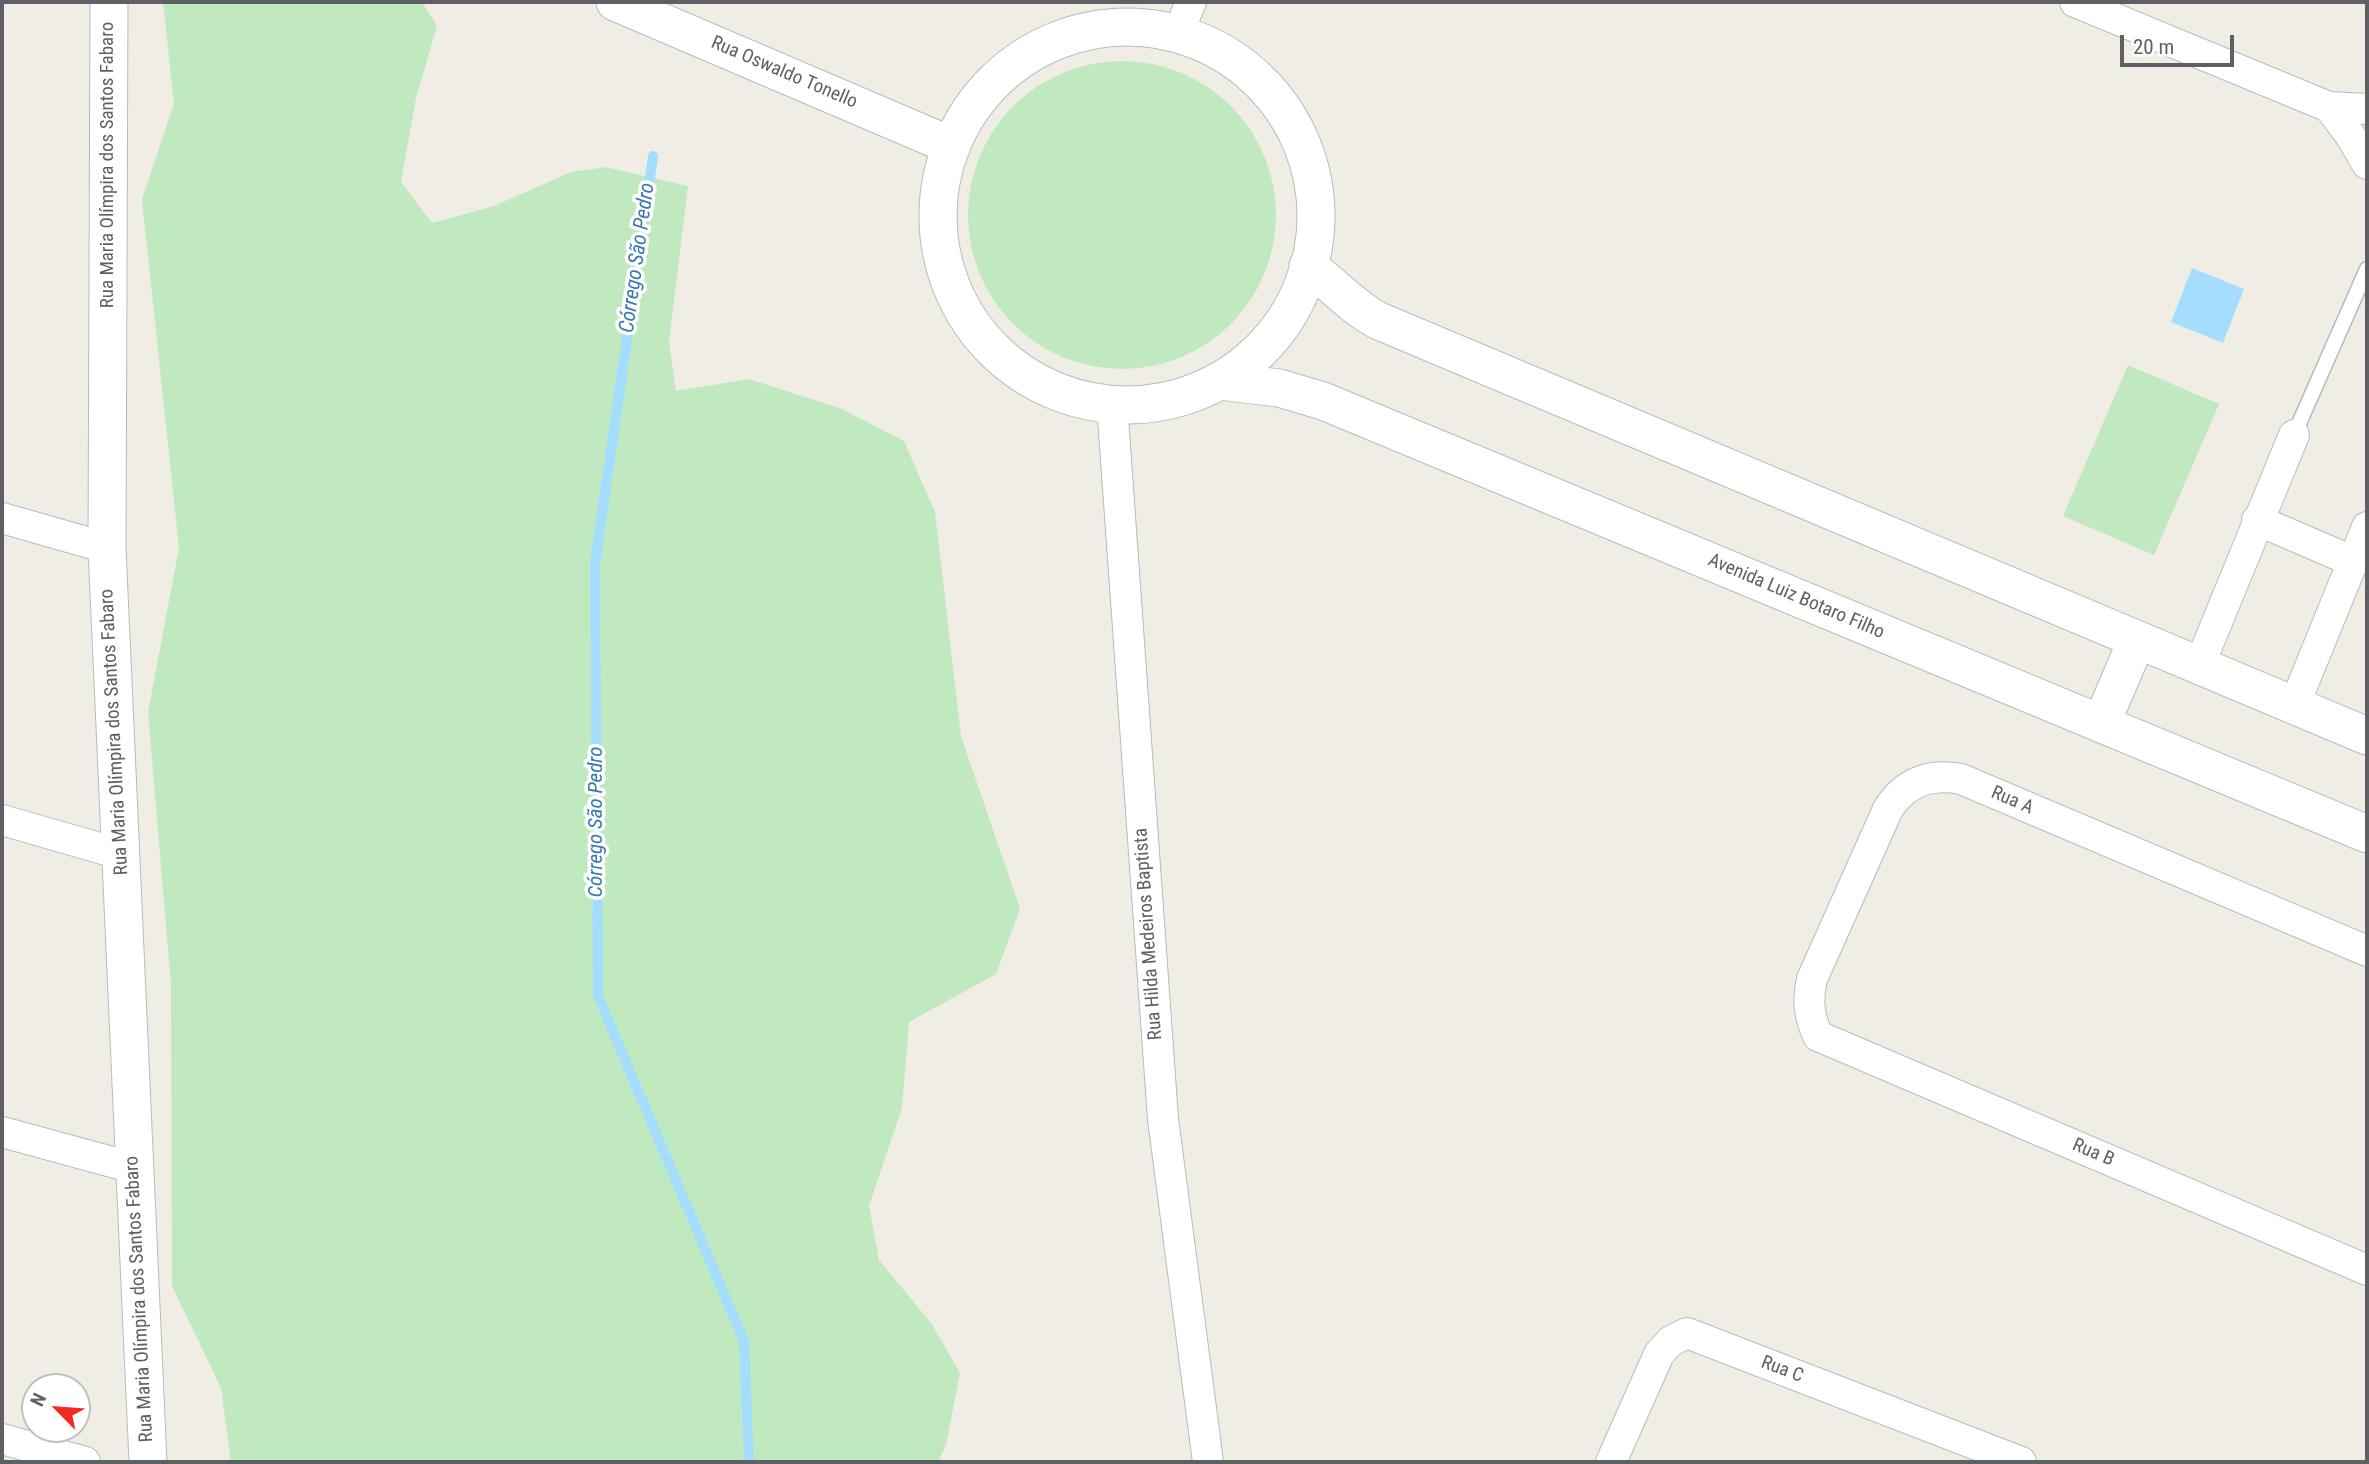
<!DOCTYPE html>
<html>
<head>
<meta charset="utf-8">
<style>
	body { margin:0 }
	#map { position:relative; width:2369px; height:1464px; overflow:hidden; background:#f0ede4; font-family:"Roboto Condensed",sans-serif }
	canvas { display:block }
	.frame { position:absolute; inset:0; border:4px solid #5c6166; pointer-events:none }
	.north { position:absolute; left:21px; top:1373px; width:70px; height:70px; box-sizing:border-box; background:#fff; border:2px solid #bec0c2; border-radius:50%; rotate:295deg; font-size:19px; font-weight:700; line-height:28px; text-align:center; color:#5c6166 }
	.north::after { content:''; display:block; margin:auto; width:24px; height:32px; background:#f62924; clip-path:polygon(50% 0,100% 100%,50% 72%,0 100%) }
	.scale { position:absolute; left:2120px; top:35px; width:114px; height:32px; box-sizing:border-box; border:4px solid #5c6166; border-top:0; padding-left:9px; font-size:21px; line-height:24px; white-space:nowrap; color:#5c6166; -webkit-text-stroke:5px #fff; paint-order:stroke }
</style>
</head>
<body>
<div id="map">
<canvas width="2369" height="1464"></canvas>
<div class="frame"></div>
<div class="north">N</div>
<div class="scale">20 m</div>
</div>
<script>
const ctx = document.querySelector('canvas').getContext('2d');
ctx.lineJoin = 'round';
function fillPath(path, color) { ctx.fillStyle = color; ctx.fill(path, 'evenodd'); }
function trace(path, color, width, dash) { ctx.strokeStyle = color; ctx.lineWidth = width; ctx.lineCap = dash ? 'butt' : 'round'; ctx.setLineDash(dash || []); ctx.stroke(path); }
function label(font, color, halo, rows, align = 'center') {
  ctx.font = font + ' "Roboto Condensed",sans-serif'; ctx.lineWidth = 7; ctx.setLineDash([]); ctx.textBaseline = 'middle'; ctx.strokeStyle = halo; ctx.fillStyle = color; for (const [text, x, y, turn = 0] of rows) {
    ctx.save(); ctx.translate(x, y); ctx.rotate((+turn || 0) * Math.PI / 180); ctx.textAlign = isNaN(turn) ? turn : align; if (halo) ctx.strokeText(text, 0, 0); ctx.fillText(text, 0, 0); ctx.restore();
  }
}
fillPath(new Path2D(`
	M163 2H422L437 26 416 98 401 182 432 223 494 206 571 172 606 167 688 186 669 342 676 391 749 379 842 409 904 441 935 512 961 736 1020 909 996 974 909 1022 902 1108 869 1206 879 1260 931 1323 960 1373 946 1445 938 1462H231L221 1388 172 1286 171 985 148 712 179 548 142 200 174 104Z
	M968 215a154 154 0 1 1 308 0a154 154 0 1 1-308 0Z
	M2128 365 2219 404 2154 555 2063 516Z`), '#c1e9bf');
fillPath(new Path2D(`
	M2192 268 2244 289 2223 343 2171 322Z`), '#a5ddff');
trace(new Path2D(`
	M653 156 595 563 598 996 744 1341 749 1462`), '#a5ddff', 10);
const service = new Path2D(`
	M2294 435 2367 269`);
const minor = new Path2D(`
	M2075 2 2329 107 2367 109
	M1178 33 1191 2
	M2329 107 2350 135 2367 164
	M1112 404 1163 1119 1208 1462
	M2 518 107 548
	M2257 520 2352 561
	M2199 666 2294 435
	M2294 706 2367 527
	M2 820 120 854
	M2367 951 1961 779C1930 773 1905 782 1888 809L1812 979C1807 1000 1809 1016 1818 1036L2367 1270
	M2 1132 134 1168
	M2 1439 85 1462
	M1611 1462 1659 1354 1671 1341 1687 1333 2021 1462`);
const tertiary = new Path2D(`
	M109 2 107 548 148 1462
	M615 2 952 146
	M938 216a189 189 0 1 1 378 0a189 189 0 1 1-378 0Z
	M1308 266C1333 284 1352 307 1379 321L2367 736
	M1219 381 1279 388 1323 401 2367 834
	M2101 724 2137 640`);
trace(service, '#b7bbbf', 17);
trace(minor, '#b7bbbf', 32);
trace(tertiary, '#b7bbbf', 39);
trace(service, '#fff', 14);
trace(minor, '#fff', 30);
trace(tertiary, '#fff', 37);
label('19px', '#5c6166', '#fff', [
	["Rua Oswaldo Tonello",784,73,23],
	["Rua Maria Olímpira dos Santos Fabaro",108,165,-90],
	["Avenida Luiz Botaro Filho",1796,597,23],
	["Rua Maria Olímpira dos Santos Fabaro",115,732,-93],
	["Rua A",2012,801,23],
	["Rua Hilda Medeiros Baptista",1149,934,-94],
	["Rua B",2093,1153,23],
	["Rua Maria Olímpira dos Santos Fabaro",140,1299,-93],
	["Rua C",1782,1370,21]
]);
label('italic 21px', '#3779b0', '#fff', [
	["Córrego São Pedro",638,258,-82],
	["Córrego São Pedro",597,822,-90]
]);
</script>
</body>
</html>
